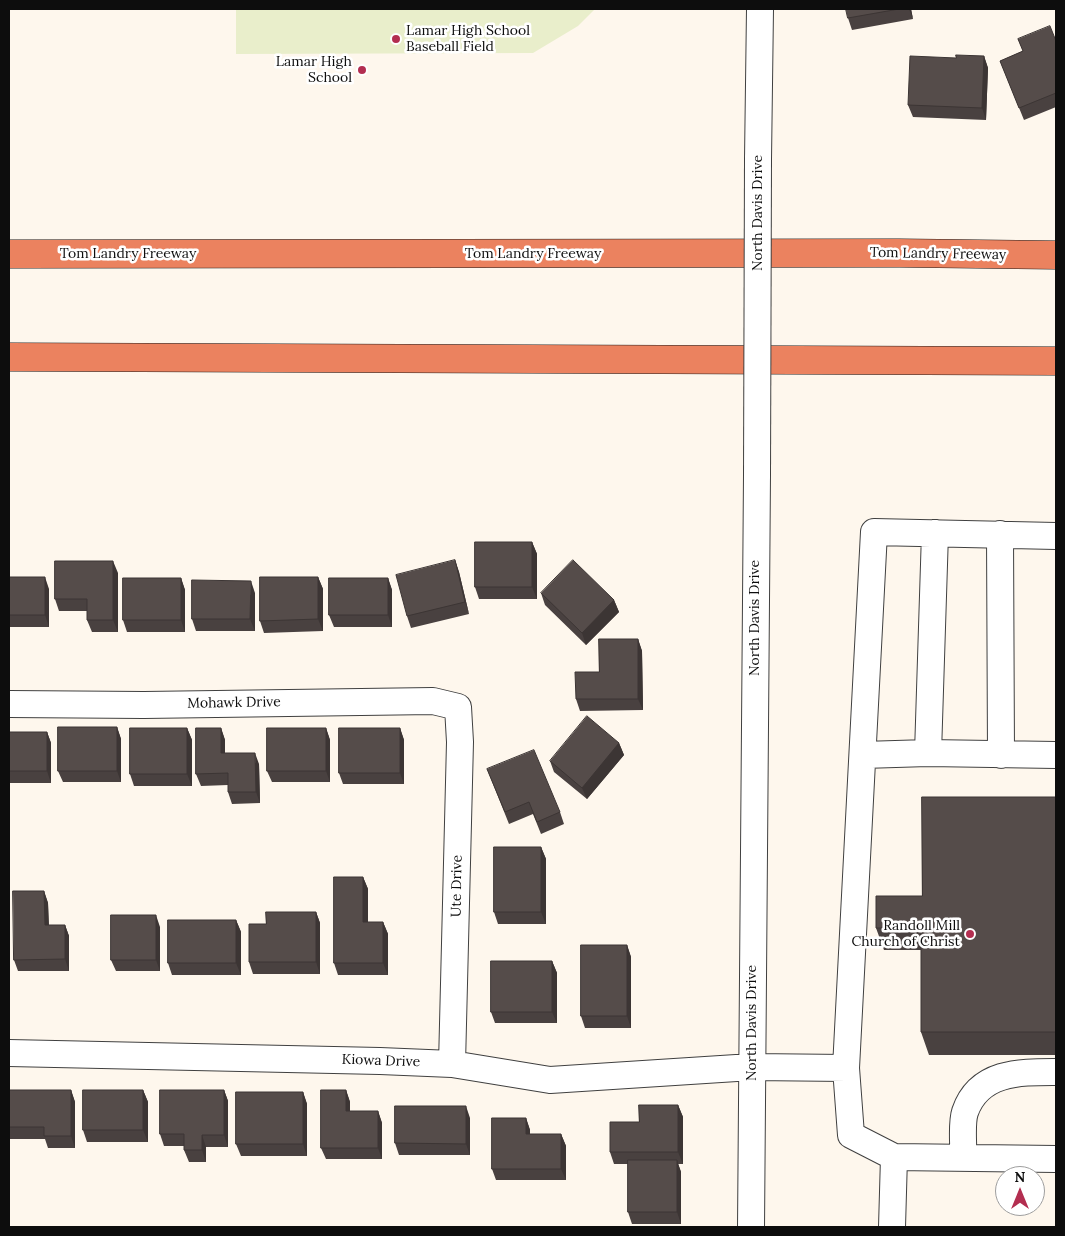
<!DOCTYPE html>
<html>
<head>
<meta charset="utf-8">
<style>
	body { margin:0 }
	#map { position:relative; width:1065px; height:1236px; overflow:hidden; background:#fef7ed; font-family:Lora,serif }
	canvas { display:block }
	.frame { position:absolute; inset:0; border:10px solid #0d0d0d; pointer-events:none }
	.north { position:absolute; left:995px; top:1166px; width:50px; height:50px; box-sizing:border-box; background:#fff; border:1px solid #9e9e9e; border-radius:50%; rotate:0deg; font-size:14px; font-weight:700; line-height:20px; text-align:center; color:#0d0d0d }
	.north::after { content:''; display:block; margin:auto; width:18px; height:22px; background:#b32e50; clip-path:polygon(50% 0,100% 100%,50% 72%,0 100%) }
</style>
</head>
<body>
<div id="map">
<canvas width="1065" height="1236"></canvas>
<div class="frame"></div>
<div class="north">N</div>
</div>
<script>
const ctx = document.querySelector('canvas').getContext('2d');
ctx.lineJoin = 'round';
function fillPath(path, color) { ctx.fillStyle = color; ctx.fill(path, 'evenodd'); }
function trace(path, color, width, dash) { ctx.strokeStyle = color; ctx.lineWidth = width; ctx.lineCap = dash ? 'butt' : 'round'; ctx.setLineDash(dash || []); ctx.stroke(path); }
function label(font, color, halo, rows, align = 'center') {
  ctx.font = font + ' Lora,serif'; ctx.lineWidth = 5; ctx.setLineDash([]); ctx.textBaseline = 'middle'; ctx.strokeStyle = halo; ctx.fillStyle = color; for (const [text, x, y, turn = 0] of rows) {
    ctx.save(); ctx.translate(x, y); ctx.rotate((+turn || 0) * Math.PI / 180); ctx.textAlign = isNaN(turn) ? turn : align; if (halo) ctx.strokeText(text, 0, 0); ctx.fillText(text, 0, 0); ctx.restore();
  }
}
fillPath(new Path2D(`
	M236 9H595L578 26 533 53 236 54Z`), '#e9eecb');
const minor = new Path2D(`
	M758 159 760 9
	M935 533 928 753 1056 755
	M1000 534 1001 755
	M9 704 144 705 433 701 458 707 460 742 452 1064
	M863 755 928 753
	M9 1053 380 1061 452 1064 550 1080 752 1067 846 1068 874 532 1056 536
	M846 1068 851 1135 894 1157 892 1227
	M894 1157 1056 1159
	M963 1158C964 1144 961 1124 965 1112 979 1071 1021 1072 1056 1072
	M751 1227 757 475`);
const highway = new Path2D(`
	M9 254 899 253 1056 255
	M9 357 1056 361`);
trace(minor, '#404040', 28);
trace(highway, '#1e1e1e', 29);
trace(minor, '#fff', 26);
trace(highway, '#eb825f', 28);
const minorBridge = new Path2D(`
	M757 475 758 159`);
trace(minorBridge, '#404040', 28, []);
trace(minorBridge, '#fff', 26);
fillPath(new Path2D(`
	M846 9H911L913 19 852 30 848 18Z
	M1018 39 1056 41V107L1024 120 1000 61 1023 51Z
	M984 56 988 68 986 120 913 117 908 105 956 58Z
	M532 542 537 554V599H479L475 587Z
	M455 560 459 572 469 614 411 628 407 616Z
	M118 573V632H92L87 620V611H59L55 599Z
	M9 577 49 589V627H9Z
	M318 577 323 589V631L264 633 260 621Z
	M181 578 185 590V632H127L123 620Z
	M388 578 392 590V627H334L329 615Z
	M255 593V631H196L192 619Z
	M541 593 614 600 619 612 586 645 545 605Z
	M638 639 642 651 643 710 580 711 576 699 599 672Z
	M117 727 121 739V782H63L58 771Z
	M187 728 192 740V786H134L130 774Z
	M221 728 225 740V753L259 764 260 803 232 804 228 792V785L201 786 196 774Z
	M326 728 330 740V782H272L267 771Z
	M400 728 404 740V784H343L339 773Z
	M9 732H47L51 743V783H9Z
	M619 743 624 755 587 799 554 772 550 761Z
	M487 769 560 812 564 824 541 834 533 814 509 824Z
	M1056 797V1055H929L921 1032V950H884L876 928 922 896Z
	M541 847 546 859V924H498L494 912Z
	M363 877 368 889V922H383L388 934V975H338L334 963Z
	M44 891 48 903 49 925H65L69 936V971H18L14 960Z
	M316 912 320 923V974H253L249 962 266 924Z
	M236 920 241 932V975H172L168 963Z
	M160 927V971H116L111 960Z
	M627 945 631 957V1028H585L581 1016Z
	M552 961 557 973V1023H495L491 1012Z
	M9 1090H71L75 1102V1148H48L45 1139H9Z
	M143 1090 148 1102V1142H87L83 1130Z
	M224 1090 228 1101V1147H206V1162H189L184 1150V1146H164L160 1134Z
	M346 1090 350 1102V1111H378L382 1123V1159H326L321 1148Z
	M303 1092 307 1104V1156H241L236 1144Z
	M678 1105 683 1117V1164H678L681 1172V1224H632L628 1212V1164H614L610 1152 639 1122Z
	M470 1118V1155H399L395 1143Z
	M526 1118 530 1130V1134H561L566 1146V1180H496L492 1169Z`), '#494140');
fillPath(new Path2D(`
	M909 9H911L913 19Z
	M984 56 988 68 986 120 982 108Z
	M532 542 537 554V599L532 587Z
	M455 560 459 572 469 614 465 602Z
	M113 561 118 573V632L113 620Z
	M45 577 49 589V627L45 615Z
	M318 577 323 589V631L318 619Z
	M181 578 185 590V632L181 620Z
	M388 578 392 590V627L388 615Z
	M251 581 255 593V631L250 619Z
	M614 600 619 612 586 645 582 633Z
	M638 639 642 651 643 710 638 699Z
	M117 727 121 739V782L117 771Z
	M187 728 192 740V786L187 774Z
	M221 728 225 740V765L221 753Z
	M326 728 330 740V782L326 771Z
	M400 728 404 740V784L400 773Z
	M47 732 51 743V783L47 771Z
	M619 743 624 755 587 799 582 788Z
	M255 753 259 764 260 803 256 792Z
	M541 847 546 859V924L541 912Z
	M363 877 368 889V934L363 922Z
	M44 891 48 903 49 936 45 925Z
	M316 912 320 923V974L316 962Z
	M156 915 160 927V971L156 960Z
	M236 920 241 932V975L236 963Z
	M383 922 388 934V975L383 963Z
	M65 925 69 936V971L65 959Z
	M627 945 631 957V1028L627 1016Z
	M552 961 557 973V1023L552 1012Z
	M71 1090 75 1102V1148L71 1136Z
	M143 1090 148 1102V1142L143 1130Z
	M224 1090 228 1101V1147L224 1135Z
	M346 1090 350 1102V1123L346 1111Z
	M303 1092 307 1104V1156L303 1144Z
	M678 1105 683 1117V1164L678 1152Z
	M466 1106 470 1118V1155L466 1144Z
	M378 1111 382 1123V1159L378 1148Z
	M526 1118 530 1130V1146L526 1134Z
	M561 1134 566 1146V1180L561 1169Z
	M202 1135 206 1147V1162L202 1150Z
	M677 1160 681 1172V1224L677 1212Z`), '#3c3534');
const building = new Path2D(`
	M846 9H899L848 18Z
	M1050 26 1056 41V93L1019 108 1000 61 1023 51 1018 39Z
	M956 55 984 56 982 108 908 105 910 56 956 58Z
	M475 542H532V587H475Z
	M455 560 465 602 407 616 396 575Z
	M573 560 614 600 582 633 541 593Z
	M55 561H113V620H87V599H55Z
	M9 577H45V615H9Z
	M260 577H318V619L260 621Z
	M123 578H181V620H123Z
	M329 578H388V615H329Z
	M192 580 251 581 250 619H192Z
	M599 639H638V699H576L575 672H599Z
	M587 716 619 743 582 788 550 761Z
	M58 727H117V771H58Z
	M130 728H187V774H130Z
	M196 728H221V753H255L256 792H228V773L196 774Z
	M267 728H326V771H267Z
	M339 728H400V773H339Z
	M9 732H47V771H9Z
	M534 750 560 812 537 822 529 802 505 812 487 769Z
	M922 797H1056V1032H921V928H876V896H922Z
	M494 847H541V912H494Z
	M334 877H363V922H383V963H334Z
	M13 891H44L45 925H65V959L14 960Z
	M266 912H316V962H249V924H266Z
	M111 915H156V960H111Z
	M168 920H236V963H168Z
	M581 945H627V1016H581Z
	M491 961H552V1012H491Z
	M9 1090H71V1136H44V1127H9Z
	M83 1090H143V1130H83Z
	M160 1090H224V1135H202V1150H184V1134H160Z
	M321 1090H346V1111H378V1148H321Z
	M236 1092H303V1144H236Z
	M639 1105H678V1152H610V1122H639Z
	M395 1106H466V1144L395 1143Z
	M492 1118H526V1134H561V1169H492Z
	M628 1160H677V1212H628Z`);
fillPath(building, '#554c4a');
trace(building, '#3c3534', 1);
for (const [x, y, r, color] of [
	[396,39,5,"#b32e50"],
	[362,70,5,"#b32e50"],
	[970,934,5,"#b32e50"]
]) { const dot = new Path2D(); dot.arc(x, y, r, 0, 2 * Math.PI); ctx.fillStyle = color; ctx.fill(dot); trace(dot, '#fff', 2); }
label('14px', '#0d0d0d', '#fff', [
	["Lamar High School",406,31,"left"],
	["Baseball Field",406,47,"left"],
	["Lamar High",352,62],
	["School",352,78],
	["Randoll Mill",960,926],
	["Church of Christ",960,942]
], 'right');
label('14px', '#0d0d0d', '#fff', [
	["North Davis Drive",758,213,-90],
	["Tom Landry Freeway",128,254],
	["Tom Landry Freeway",533,254],
	["Tom Landry Freeway",938,254,1],
	["North Davis Drive",755,618,-90],
	["Mohawk Drive",234,703,-1],
	["Ute Drive",457,886,-89],
	["North Davis Drive",752,1023,-90],
	["Kiowa Drive",381,1061,2]
]);
</script>
</body>
</html>
